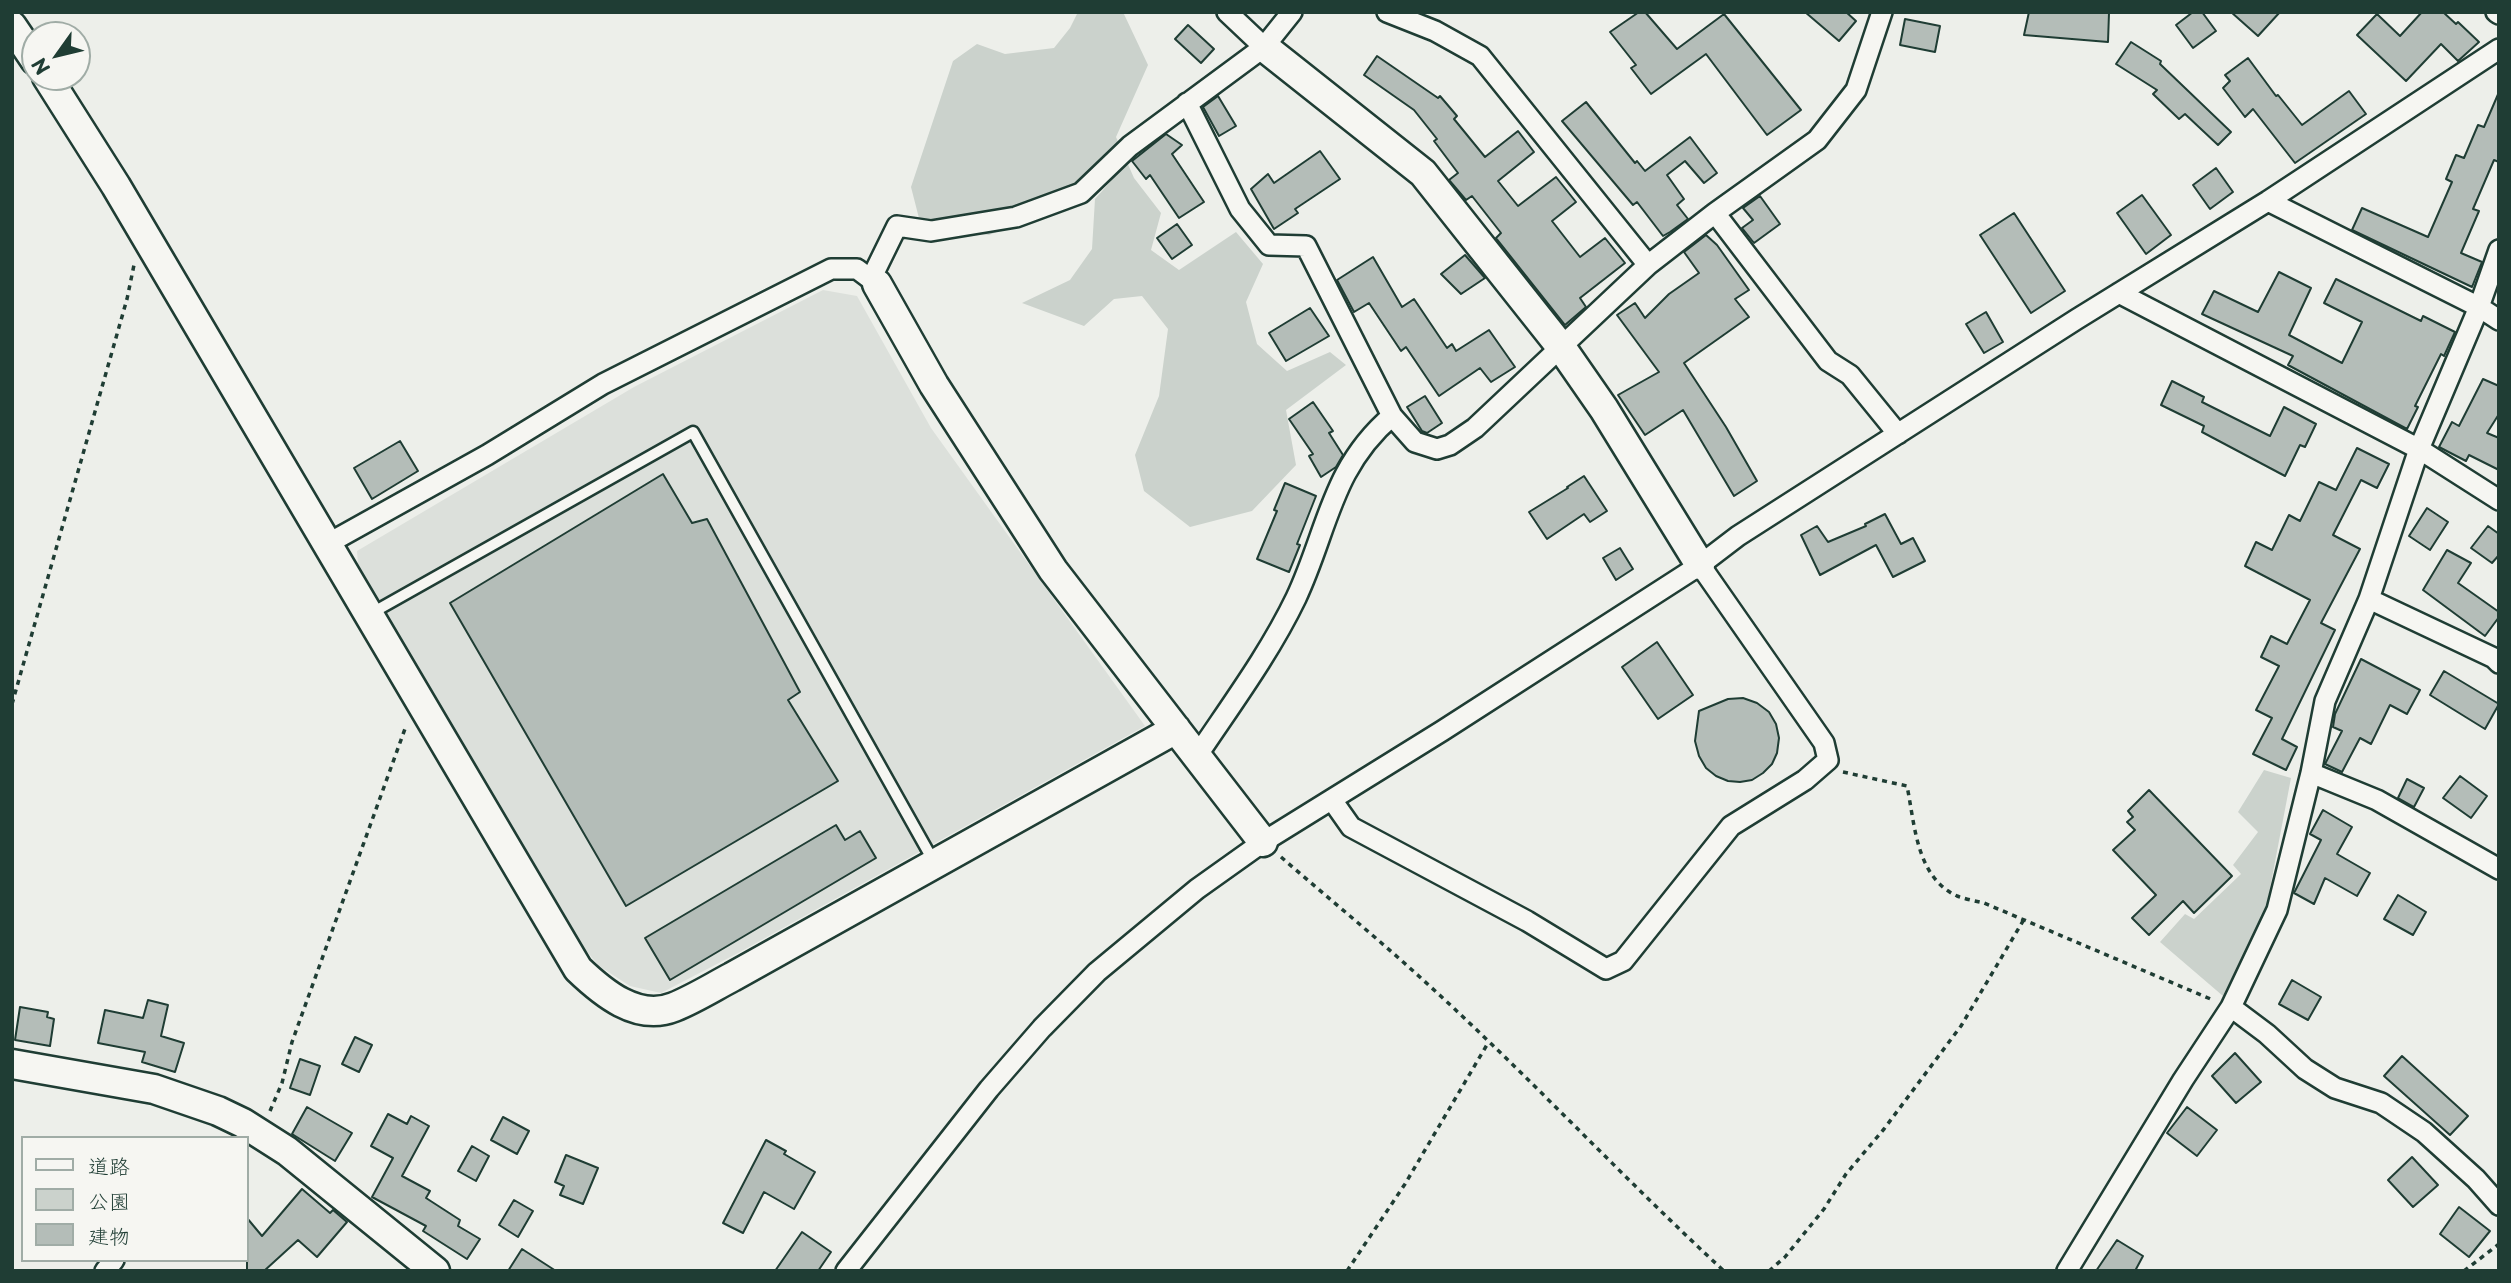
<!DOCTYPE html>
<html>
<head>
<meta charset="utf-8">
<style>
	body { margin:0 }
	#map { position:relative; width:2511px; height:1283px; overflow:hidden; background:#edefea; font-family:"Playpen Sans","Klee One",sans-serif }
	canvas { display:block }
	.frame { position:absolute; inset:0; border:14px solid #1f3d34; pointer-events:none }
	.legend { position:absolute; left:21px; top:1136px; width:228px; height:126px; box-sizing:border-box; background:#f6f6f2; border:2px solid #a0aca6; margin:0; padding:9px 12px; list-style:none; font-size:21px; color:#1f3d34 }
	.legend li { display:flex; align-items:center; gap:14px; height:35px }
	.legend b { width:35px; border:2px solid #a0aca6 }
	.north { position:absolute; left:21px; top:21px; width:70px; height:70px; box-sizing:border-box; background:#f6f6f2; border:2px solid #a0aca6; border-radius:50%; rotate:236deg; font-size:19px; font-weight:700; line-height:28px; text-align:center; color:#1f3d34 }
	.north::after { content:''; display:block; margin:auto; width:24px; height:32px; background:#1f3d34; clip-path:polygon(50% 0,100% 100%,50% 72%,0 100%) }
</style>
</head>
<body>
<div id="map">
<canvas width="2511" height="1283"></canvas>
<div class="frame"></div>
<ul class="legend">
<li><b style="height:9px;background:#f6f6f2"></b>道路</li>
<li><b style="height:19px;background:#cbd2cc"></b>公園</li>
<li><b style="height:19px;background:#b4bdb8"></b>建物</li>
</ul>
<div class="north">N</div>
</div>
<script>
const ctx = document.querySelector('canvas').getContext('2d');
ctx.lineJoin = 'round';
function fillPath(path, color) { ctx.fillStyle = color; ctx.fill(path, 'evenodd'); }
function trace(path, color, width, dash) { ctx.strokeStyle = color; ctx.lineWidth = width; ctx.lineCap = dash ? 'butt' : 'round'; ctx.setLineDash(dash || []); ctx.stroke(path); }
fillPath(new Path2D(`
	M823 290 857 296 931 428 1145 726 740 952 661 993 630 986 599 966 579 942 499 812 358 564 357 551 634 387Z`), '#dce0db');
fillPath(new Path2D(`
	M1078 12H1123L1148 65 1116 137 1134 178 1161 213 1151 250 1179 270 1236 232 1263 264 1246 302 1257 344 1287 371 1330 352 1346 365 1286 410 1296 465 1252 511 1190 527 1144 491 1135 455 1159 396 1168 329 1142 296 1114 299 1084 326 1022 303 1070 280 1092 249 1095 199 1111 181 1103 170 1040 215 989 235 921 226 911 187 953 61 977 44 1005 54 1054 48 1070 28Z
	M2264 770 2291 778 2266 909 2223 996 2160 942 2185 914 2194 919 2241 874 2233 865 2258 832 2238 812Z`), '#cbd2cc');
const building = new Path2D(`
	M1639 12H1645L1677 49 1724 14 1801 110 1767 135 1706 54 1651 94 1631 68 1636 65 1610 32Z
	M1805 12H1846L1856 21 1839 41Z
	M2029 12 2109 13 2108 42 2024 35Z
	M2193 12H2202L2216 31 2193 48 2176 25Z
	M2231 12H2280L2258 36Z
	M2422 12H2443L2456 24 2458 22 2479 42 2458 61 2441 44 2406 81 2357 35 2377 14 2400 36Z
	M1905 19 1940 26 1935 52 1900 45Z
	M1188 25 1214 49 1201 63 1175 39Z
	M2131 42 2161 61 2160 64 2231 132 2218 145 2185 114 2179 119 2153 94 2157 90 2116 64Z
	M1377 56 1438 98 1440 96 1457 116 1454 119 1485 157 1518 131 1534 152 1498 181 1518 206 1556 177 1576 202 1552 221 1580 257 1605 238 1625 263 1580 298 1586 307 1565 325 1496 238 1501 233 1472 196 1466 200 1449 180 1458 173 1434 141 1437 139 1414 110 1364 75Z
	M2248 58 2276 96 2278 95 2302 125 2349 91 2366 114 2295 163 2253 109 2245 117 2223 88 2230 81 2225 75Z
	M2499 92V162L2494 160 2473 209 2479 211 2461 253 2482 262 2472 287 2352 230 2362 208 2428 237 2452 182 2446 179 2456 155 2464 158 2478 125 2484 127Z
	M1218 96 1236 126 1219 136 1203 107Z
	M1586 102 1635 163 1637 161 1645 171 1690 137 1717 173 1704 183 1685 161 1667 175 1684 199 1677 205 1688 219 1670 232 1663 236 1637 202 1633 205 1562 121Z
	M1166 134 1182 145 1172 154 1204 202 1179 218 1150 175 1146 179 1132 161Z
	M1320 151 1340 179 1295 209 1298 213 1274 229 1251 189 1268 174 1274 183Z
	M2216 168 2233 192 2210 209 2193 185Z
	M2142 195 2171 235 2146 254 2117 213Z
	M1760 196 1780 224 1754 243 1742 228 1753 220 1743 208Z
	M2014 213 2065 291 2031 313 1980 235Z
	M1177 224 1192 245 1172 259 1157 238Z
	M1706 235 1717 245 1749 290 1735 299 1749 317 1684 363 1726 427 1757 481 1734 496 1683 410 1645 435 1618 395 1659 372 1617 315 1635 303 1645 318 1669 294 1699 273 1684 252Z
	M1465 255 1485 278 1461 294 1441 274Z
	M1373 257 1402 307 1414 299 1447 348 1452 344 1456 351 1489 330 1515 367 1491 382 1480 368 1439 396 1406 347 1401 351 1369 303 1354 312 1337 280Z
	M2279 272 2311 288 2289 335 2342 363 2362 322 2324 303 2336 279 2421 321 2423 316 2455 332 2444 356 2441 354 2415 406 2418 407 2407 429 2288 365 2293 356 2202 314 2214 291 2258 312Z
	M1310 308 1329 336 1286 361 1269 333Z
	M1986 312 2003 342 1984 353 1966 324Z
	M2483 379 2499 386V414L2487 433 2499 438V470L2469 455 2466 461 2439 447 2452 422 2459 426Z
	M2172 381 2204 397 2202 402 2270 436 2284 407 2316 424 2305 447 2300 445 2285 476 2202 432 2204 426 2161 405Z
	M1425 396 1442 423 1427 433 1422 431 1407 407Z
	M1313 402 1333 431 1329 433 1343 455 1336 467 1321 477 1309 456 1313 454 1289 419Z
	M400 441 418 471 372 499 354 468Z
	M2357 448 2389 464 2377 488 2361 480 2333 535 2360 549 2321 623 2335 630 2282 739 2297 747 2286 770 2253 754 2272 718 2256 710 2279 666 2261 657 2271 636 2287 644 2310 600 2245 566 2256 542 2272 550 2289 515 2300 521 2319 482 2336 490Z
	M663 474 692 523 707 519 800 692 788 700 838 781 626 906 450 603Z
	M1584 476 1607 511 1590 522 1584 514 1547 539 1529 512 1568 488 1567 487Z
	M1285 483 1316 496 1297 544 1300 545 1289 572 1257 559 1277 511 1274 510Z
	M2427 508 2448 522 2430 550 2409 536Z
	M1885 514 1901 544 1913 538 1925 561 1893 577 1876 545 1820 575 1801 535 1817 526 1828 542 1866 526 1865 524Z
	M2488 526 2499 534V555L2492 563 2471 548Z
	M1620 548 1633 569 1616 580 1603 558Z
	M2447 550 2471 563 2458 583 2499 612V617L2485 636 2423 590Z
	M1657 642 1693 695 1658 719 1622 667Z
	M2361 659 2420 690 2407 714 2390 705 2371 744 2360 738 2342 772 2325 764 2342 731 2333 727 2335 714Z
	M2444 671 2499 704 2485 729 2430 695Z
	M1743 698 1757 703 1769 712 1776 724 1779 738 1777 753 1772 764 1763 773 1752 780 1740 782 1728 781 1716 776 1706 768 1699 756 1695 741 1699 711 1728 699Z
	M2460 776 2487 796 2471 818 2443 798Z
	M2407 779 2424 788 2414 807 2398 798Z
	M2149 790 2232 876 2194 913 2183 901 2149 935 2132 918 2156 895 2113 850 2135 830 2127 822 2133 817 2128 811Z
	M2323 810 2352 827 2337 854 2370 873 2357 896 2325 878 2314 904 2294 893 2321 840 2310 834Z
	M836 825 845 840 860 831 876 858 670 980 645 938Z
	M2398 895 2426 912 2413 935 2384 919Z
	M2292 980 2321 997 2308 1020 2279 1004Z
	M148 1000 168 1005 161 1036 184 1043 175 1072 142 1062 145 1052 98 1043 105 1010 143 1018Z
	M20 1007 48 1012 47 1017 54 1019 50 1046 15 1040Z
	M355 1037 372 1045 359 1072 342 1064Z
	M2235 1053 2261 1082 2236 1103 2212 1076Z
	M2402 1056 2468 1116 2450 1135 2384 1076Z
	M300 1059 320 1066 310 1095 290 1088Z
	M307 1107 352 1133 335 1161 292 1134Z
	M2187 1107 2217 1130 2197 1156 2167 1133Z
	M388 1114 407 1124 411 1116 429 1126 402 1176 430 1191 426 1198 460 1220 458 1226 480 1239 467 1259 423 1231 426 1226 372 1197 393 1158 371 1146Z
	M503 1117 529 1131 517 1154 491 1140Z
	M766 1140 786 1151 784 1154 815 1172 794 1209 764 1192 743 1233 723 1223Z
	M472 1146 489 1156 476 1181 458 1171Z
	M566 1155 598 1168 583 1204 560 1195 564 1186 555 1182Z
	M2412 1157 2438 1185 2413 1207 2388 1180Z
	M302 1189 330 1213 333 1210 347 1222 317 1257 298 1240 264 1271H247V1218L262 1236Z
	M514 1200 533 1211 518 1237 499 1225Z
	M2459 1207 2490 1231 2469 1257 2440 1234Z
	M802 1232 831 1252 818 1271H775Z
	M2117 1240 2143 1256 2135 1271H2096Z
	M522 1249 556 1271H508Z`);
fillPath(building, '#b4bdb8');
trace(building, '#1f3d34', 2);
const lane = new Path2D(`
	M370 614 693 432 934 862`);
const street = new Path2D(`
	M1227 12 1264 47
	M1387 12 1435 31 1480 56 1648 265
	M2496 12 2499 14
	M1187 103 1240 209 1269 245 1306 246 1392 416 1415 442 1437 449 1450 445 1475 428 1648 265 1715 213 1817 140 1856 90 1882 12
	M2268 201 2479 307 2499 320
	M1715 213 1828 361 1850 375 1898 434
	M871 279 897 226 931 231 1016 217 1081 193 1130 146 1264 47 1292 12
	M2119 293 2419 449 2499 500
	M329 543 487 455 603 384 831 269H857L877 284
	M2369 599 2494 658 2499 663
	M1197 756C1231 705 1269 654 1296 598 1328 530 1331 468 1392 416
	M2311 773 2377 800 2499 869
	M1332 800 1351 827 1527 921 1606 969 1623 961 1731 826 1805 780 1828 760 1824 743 1700 565
	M2231 1007 2267 1034 2305 1069 2335 1088 2381 1103 2424 1132 2476 1179 2499 1205
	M105 1271 114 1260
	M846 1271 989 1089 1042 1028 1097 972 1197 889 1263 842 1442 731 1700 565 1738 536 2077 319 2268 201 2499 49
	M2067 1271 2183 1080 2231 1007 2277 910 2311 773 2325 701 2369 599 2419 449 2479 307 2499 250`);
const secondary = new Path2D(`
	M12 26 35 60
	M1264 47 1423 173 1561 347 1604 409 1700 565
	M47 77 116 186 578 969C602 992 637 1022 674 1007 694 999 713 987 732 977L1176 729
	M877 284 934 385 1053 570 1263 842
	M12 1064 154 1089 218 1111 243 1123 287 1151 435 1271`);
trace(lane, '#1f3d34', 15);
trace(street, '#1f3d34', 24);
trace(secondary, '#1f3d34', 33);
trace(new Path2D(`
	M12 704 127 299 134 265
	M1843 772 1907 786C1915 825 1916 877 1957 896 1965 899 1975 901 1984 903L2213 1000
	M1281 857C1328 898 1376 937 1422 979 1526 1073 1621 1176 1724 1271
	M270 1111 282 1083 292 1042 406 726
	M1347 1271 1405 1184 1488 1043
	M1769 1271 1785 1257 1824 1209 1846 1174 1884 1129 1961 1026 2023 921
	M2464 1271 2499 1244`), '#1f3d34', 3.5, [5, 5]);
trace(lane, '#f6f6f2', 10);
trace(street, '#f6f6f2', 19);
trace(secondary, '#f6f6f2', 28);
</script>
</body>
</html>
